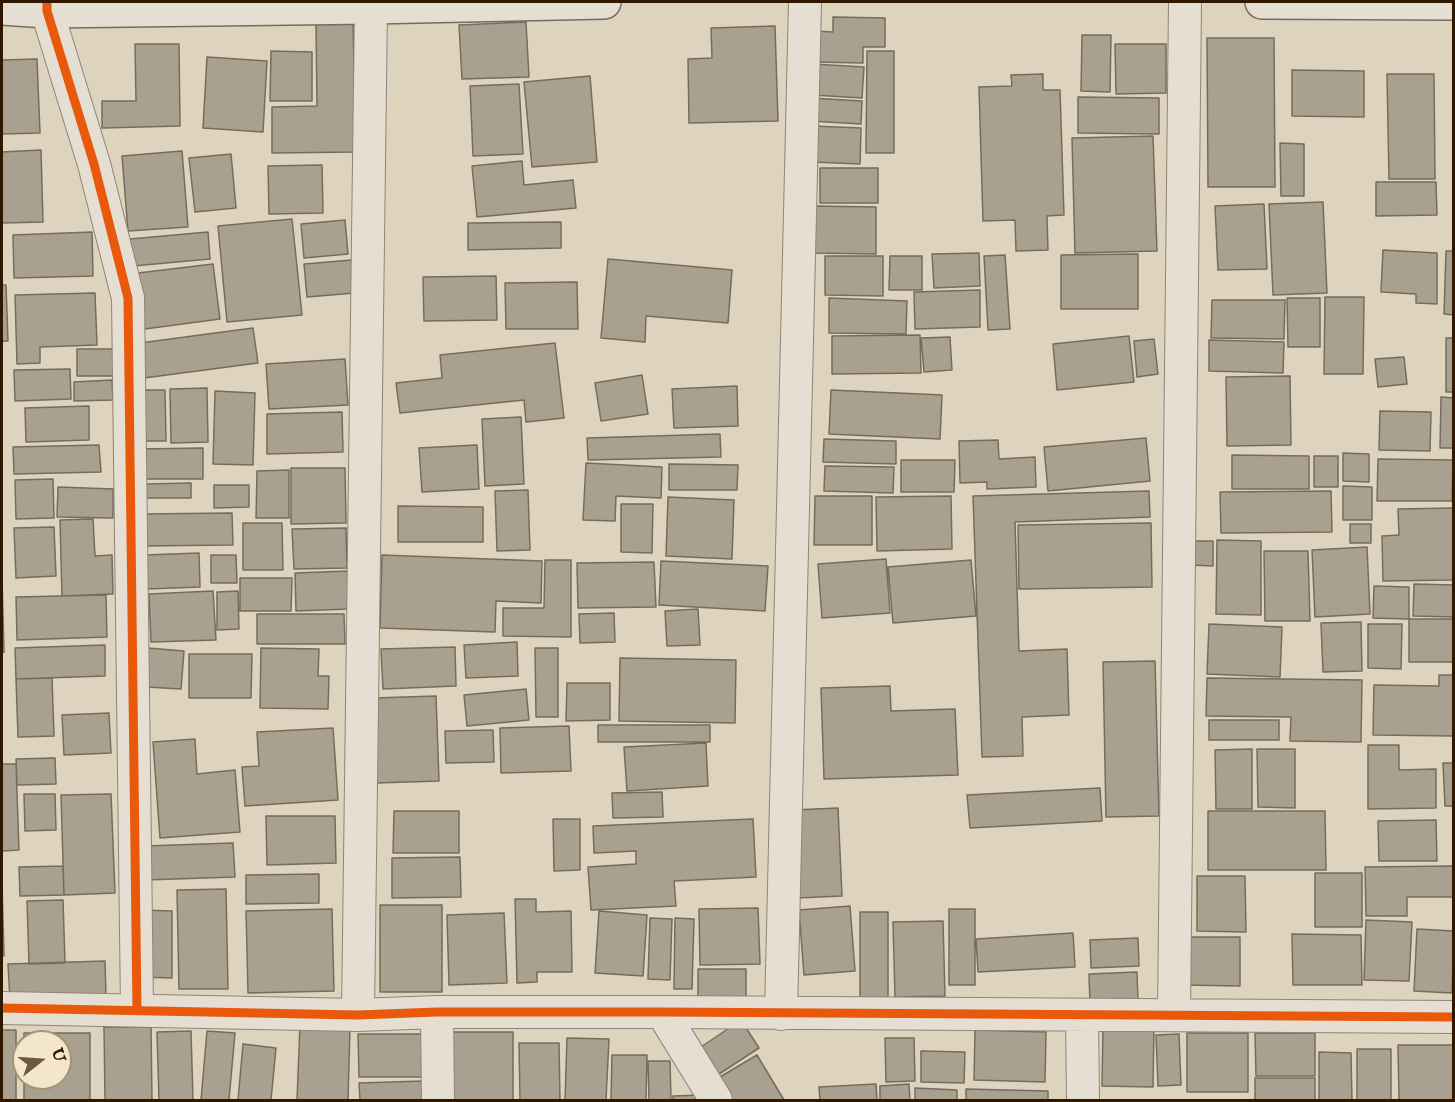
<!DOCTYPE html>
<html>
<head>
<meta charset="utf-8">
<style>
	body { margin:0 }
	#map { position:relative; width:1455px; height:1102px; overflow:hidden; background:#ded3bc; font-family:"IM FELL English",serif }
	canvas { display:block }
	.frame { position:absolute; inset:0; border:3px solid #2f1700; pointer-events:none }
	.north { position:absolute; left:12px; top:1030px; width:60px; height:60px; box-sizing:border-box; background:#f3e6ca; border:2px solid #a59379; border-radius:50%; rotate:73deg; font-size:16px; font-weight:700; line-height:24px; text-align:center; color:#2f1700 }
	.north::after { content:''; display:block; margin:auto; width:21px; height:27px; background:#6c5942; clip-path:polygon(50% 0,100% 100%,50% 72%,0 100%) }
</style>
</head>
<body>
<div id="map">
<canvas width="1455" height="1102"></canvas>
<div class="frame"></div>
<div class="north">U</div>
</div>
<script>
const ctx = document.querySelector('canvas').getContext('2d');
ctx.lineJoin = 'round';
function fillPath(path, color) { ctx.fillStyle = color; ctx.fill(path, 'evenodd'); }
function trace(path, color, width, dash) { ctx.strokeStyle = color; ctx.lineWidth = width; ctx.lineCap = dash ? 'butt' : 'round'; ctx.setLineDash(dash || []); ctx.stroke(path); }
const building = new Path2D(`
	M833 17 885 18V47H863V63L813 62V31L833 32Z
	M526 22 529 77 462 79 459 25Z
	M353 23 356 152 272 153V107L317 106 316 24Z
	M775 26 778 121 689 123 688 59 712 58 711 28Z
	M1082 35H1111L1110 92 1081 91Z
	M1207 38H1274L1275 187H1208Z
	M135 44H179L180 126 102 128V101H136Z
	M1115 44H1166V93L1116 94Z
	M271 51 312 52V101H270Z
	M867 51H894V153H866Z
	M207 57 267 61 263 132 203 128Z
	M37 59 40 133 2 134V60Z
	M813 64 864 67 862 98 812 95Z
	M1292 70 1364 71V117L1292 116Z
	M1043 74V90H1060L1064 215 1047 216 1048 250 1016 251 1015 220 983 221 979 87 1012 86 1011 75Z
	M1387 74H1434L1435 179H1389Z
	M590 76 597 162 532 167 524 82Z
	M519 84 523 154 473 156 470 86Z
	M1078 97 1159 98V134L1078 133Z
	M811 98 862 101 861 124 810 121Z
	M813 126 861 128 860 164 812 162Z
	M1153 136 1157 251 1075 253 1072 138Z
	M1280 143 1304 144V196H1281Z
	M41 150 43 222 2 223V152Z
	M182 151 188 227 128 231 122 156Z
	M231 154 236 208 195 212 189 158Z
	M522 161 524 185 573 180 576 208 477 217 472 166Z
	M322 165 323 213 269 214 268 166Z
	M820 168H878V203H820Z
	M1376 182H1436L1437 215 1376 216Z
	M1323 202 1327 293 1273 295 1269 204Z
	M1264 204 1267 269 1218 270 1215 206Z
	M814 206 876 207V254L814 253Z
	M292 219 302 315 227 322 218 226Z
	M345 220 348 254 304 258 301 224Z
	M561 222V248L468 250V223Z
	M92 232 93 276 14 278 13 235Z
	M208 232 210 259 133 266 130 239Z
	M1383 250 1437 253V304L1416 303V294L1381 292Z
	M1446 251H1454V315L1444 314Z
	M979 253 980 286 934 288 932 254Z
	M1138 254V309H1061V255Z
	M1005 255 1010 329 988 330 984 256Z
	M825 256H883V296L825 295Z
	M890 256H922V290H889Z
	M608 259 732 270 728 323 646 316 645 342 601 338Z
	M352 260 355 293 307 297 304 264Z
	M213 264 220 319 145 329 138 273Z
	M496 276 497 320 424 321 423 277Z
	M577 282 578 329H506L505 283Z
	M2 285H6L8 341H2Z
	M980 290V327L915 329 914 292Z
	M95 293 97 345 40 347V363L17 364 15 295Z
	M1325 297H1364L1363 374H1324Z
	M829 298 907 301 906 334 829 333Z
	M1287 298H1320V347H1288Z
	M1212 300H1285L1284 339 1211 338Z
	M253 328 258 363 144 378 140 343Z
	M920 335 921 373 832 374V336Z
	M1129 336 1134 382 1057 390 1053 344Z
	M950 337 952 370 924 372 921 338Z
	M1446 338H1454V392H1446Z
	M1154 339 1158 374 1137 377 1134 341Z
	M1209 340 1284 342 1283 373 1209 371Z
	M555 343 564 418 526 422 524 400 400 413 396 383 442 378 440 355Z
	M77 349H113V376H77Z
	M1404 357 1407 384 1378 387 1375 359Z
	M345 359 348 405 269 409 266 364Z
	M70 369 71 399 15 401 14 370Z
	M642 375 648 414 601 421 595 383Z
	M1290 376 1291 445 1227 446 1226 377Z
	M112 380 113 400 74 401V382Z
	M737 386 738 426 674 428 672 389Z
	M207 388 208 442 171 443 170 389Z
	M136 390H165L166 441H137Z
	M831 390 942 395 940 439 829 434Z
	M215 391 255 393 253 465 213 464Z
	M1441 397 1454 398V448H1440Z
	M89 406V440L26 442 25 408Z
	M1380 411 1431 412 1430 451 1379 450Z
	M342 412 343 452 267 454V414Z
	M521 417 524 484 485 486 482 419Z
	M720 434 721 457 588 460 587 438Z
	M1146 438 1150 481 1048 491 1044 447Z
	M824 439 896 441V464L823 462Z
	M998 440 999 459 1035 457 1036 487 987 489V482L960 483 959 441Z
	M99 445 101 472 14 474 13 447Z
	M477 445 479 489 422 492 419 448Z
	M203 448V479H136V449Z
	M1343 453 1369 454V482L1343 481Z
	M1232 455 1309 456V489H1232Z
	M1314 456H1338V487H1314Z
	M1378 459 1453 460 1452 501H1377Z
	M901 460H955L954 492H901Z
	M586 463 662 467 661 498 616 496 615 521 583 520Z
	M669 464 738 465 737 490H669Z
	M825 466 894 467 893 493 824 491Z
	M291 468H345L346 523 291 524Z
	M289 470V518H256L257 471Z
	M53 479 54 518 16 519 15 480Z
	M191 483V498H146L145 484Z
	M214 485H249V507L214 508Z
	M1343 486 1372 487V520H1343Z
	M58 487 113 489V518L57 517Z
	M528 490 530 550 497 551 495 491Z
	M1149 491 1150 517 1015 522 1019 651 1067 649 1069 715 1022 717 1023 756 982 757 973 496Z
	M1331 491 1332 532 1221 533 1220 492Z
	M815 496H872V545H814Z
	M951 496 952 549 877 551 876 497Z
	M668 497 734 500 732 559 666 556Z
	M621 504H653L652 553 621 552Z
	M398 506 483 507V542H398Z
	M1454 508V580L1383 581 1382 536 1399 535 1398 509Z
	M232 513 233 545 143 546V514Z
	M93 519 95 556 112 555 113 594 62 596 60 520Z
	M243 523H282L283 570H243Z
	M1151 523 1152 587 1019 589 1018 525Z
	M1350 524H1371V543H1350Z
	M54 527 56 576 16 578 14 528Z
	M346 528 347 568 294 569 292 529Z
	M1217 540 1261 541V615L1216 614Z
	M1191 541H1213V566L1191 565Z
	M1367 547 1370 614 1315 617 1312 550Z
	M1264 551H1308L1310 621H1265Z
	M199 553 200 587 146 589 145 555Z
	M211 555H236L237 583H211Z
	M382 555 542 561 541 603 496 601 495 632 380 628Z
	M886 559 890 613 822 618 818 564Z
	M545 560H571V637L503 636V608H544Z
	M971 560 976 616 893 623 888 567Z
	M661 561 768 566 765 611 659 605Z
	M654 562 656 607 578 608 577 563Z
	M348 571 349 609 296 611 295 573Z
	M2 577 4 652 2 653Z
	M240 578H292L291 611H240Z
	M1414 584 1454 585V617L1413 616Z
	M1374 586 1409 587V619L1373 618Z
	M213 591 216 640 151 642 149 594Z
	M238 591 239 629 217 630V592Z
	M106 595 107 637 17 640 16 597Z
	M698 609 700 645 667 646 665 611Z
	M614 613 615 642 580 643 579 614Z
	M257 614H344L345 644H257Z
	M1409 619H1454V662H1409Z
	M1361 622 1362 671 1323 672 1321 623Z
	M1209 624 1282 627 1280 677 1207 674Z
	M1368 624H1402L1401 669 1368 668Z
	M517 642 518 676 466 678 464 645Z
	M105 645V676L16 679 15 648Z
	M455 647 456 686 383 689 381 649Z
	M148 648 184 651 181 689 146 687Z
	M261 648 319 649 318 676H329L328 709 260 708Z
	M535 648H558V717H536Z
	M189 654H252L251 698H189Z
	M620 658 736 660 735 723 619 721Z
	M1155 661 1159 816 1106 817 1103 662Z
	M1439 675H1454V736L1373 735 1374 685 1439 686Z
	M52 678 54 736 18 737 16 679Z
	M1207 678 1362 680 1361 742 1290 741 1291 717 1206 716Z
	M567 683H610V720L566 721Z
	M890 686 891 711 955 709 958 775 824 779 821 688Z
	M526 689 529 720 467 726 464 695Z
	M436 696 439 781 376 783 373 698Z
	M109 713 111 753 64 755 62 715Z
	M1209 720H1279V740H1209Z
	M598 725H710V742H598Z
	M569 726 571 771 501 773 500 728Z
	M333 728 338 800 245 806 242 767 259 766 257 732Z
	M493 730 494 762 446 763 445 731Z
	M195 739 197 774 235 770 240 832 160 838 153 742Z
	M706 743 708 786 627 791 624 747Z
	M1368 745H1399V770L1436 769V808L1368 809Z
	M1252 749V809H1216L1215 750Z
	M1257 749H1295V808L1258 807Z
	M55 758 56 784 17 785 16 759Z
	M1443 763H1454V806H1445Z
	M2 764H16L19 850 2 851Z
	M1100 788 1102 821 970 828 967 795Z
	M662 792 663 817 613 818 612 793Z
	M24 794H55L56 830 25 831Z
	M111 794 115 893 64 895 61 795Z
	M838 808 842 896 797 898 793 810Z
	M394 811H459V853H393Z
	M1208 811H1325L1326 870H1208Z
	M266 816H335L336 863 267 865Z
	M553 819H580V870L554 871Z
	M753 819 756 877 674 881 676 906 591 910 588 867 636 864V851L594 853 593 826Z
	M1436 820 1437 861H1379L1378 821Z
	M233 843 235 877 145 880 144 846Z
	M460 857 461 897 392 898V858Z
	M63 866 64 895 20 896 19 867Z
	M1453 866V897H1407V916H1366L1365 867Z
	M1315 873H1362V927H1315Z
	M319 874V903L246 904V875Z
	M1197 876H1245L1246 932 1197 931Z
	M2 884 4 956H2Z
	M226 889 228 989H179L177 890Z
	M515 899H536V912L571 911 572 972H537V982L517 983Z
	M63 900 65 963 29 964 27 901Z
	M380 905H442V992H380Z
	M850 906 855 971 804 975 799 910Z
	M758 908 760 964 700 965 699 909Z
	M332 909 334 991 248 993 246 911Z
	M949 909H975V985H949Z
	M140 910 172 911V978L140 977Z
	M599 911 647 915 643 976 595 973Z
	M860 912H888V1002L860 1001Z
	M504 913 507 983 449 985 447 915Z
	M650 918 672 919 670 980 648 979Z
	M675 918 694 919 692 989H674Z
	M1366 920 1412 922 1409 981 1364 980Z
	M943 921 945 996 895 997 893 922Z
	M1417 929 1454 931 1452 993 1414 991Z
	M1073 933 1075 967 978 972 976 939Z
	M1292 934 1361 935 1362 985H1293Z
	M1183 937H1240V986L1184 985Z
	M1138 938 1139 966 1091 968 1090 940Z
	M105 961 106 997 10 1000 8 964Z
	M698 969H746V1000H698Z
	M1137 972 1138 1002 1090 1004 1089 974Z
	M741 1020 759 1048 716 1076 698 1049Z
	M300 1024 350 1027 348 1100H297Z
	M1103 1026 1154 1027 1153 1087 1102 1086Z
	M104 1027H151L152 1100H105Z
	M2 1030H16V1100H2Z
	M975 1030 1046 1032 1045 1082 974 1080Z
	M191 1031 193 1100H159L157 1032Z
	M207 1031 235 1033 229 1100H201Z
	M448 1032H513V1100H448Z
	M24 1033H90V1100H24ZM24 1042H60V1078H24Z
	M1187 1033H1248V1092H1187Z
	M1255 1033H1315V1076H1256Z
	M358 1034H423L424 1077H359Z
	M1179 1034 1181 1085 1158 1086 1156 1035Z
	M567 1038 609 1039 606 1100H565Z
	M885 1038H914L915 1081 886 1082Z
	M519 1043H559L560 1100H520Z
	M243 1044 276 1048 271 1100H238Z
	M1398 1045H1454V1100H1399Z
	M1357 1049H1391V1100H1357Z
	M921 1051 965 1052 964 1083 921 1082Z
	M1319 1052 1351 1053 1352 1100H1319Z
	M612 1055H647L646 1100H611Z
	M757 1055 784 1100H728L715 1080Z
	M648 1061H670L671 1100H649Z
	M1255 1078H1315V1100H1255Z
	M423 1081 424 1100H360L359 1083Z
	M876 1084 877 1100H820L819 1087Z
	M909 1084 910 1100H880V1086Z
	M915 1088 957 1090V1100H915Z
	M966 1089 1048 1091V1100H966Z
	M701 1095V1100H673V1096Z`);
fillPath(building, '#aaa090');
trace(building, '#766c5d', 1.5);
const street = new Path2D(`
	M47 2V11L94 164 128 298 137 1009
	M2 1008 358 1015 437 1012H662L1454 1017
	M437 1012 438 1100
	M662 1012 716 1100
	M781 1014 805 2
	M1174 1014 1185 2
	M358 1015 371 7
	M1082 1015 1083 1100`);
const secondary = new Path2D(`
	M1262 2 1454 3
	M2 8 47 11 371 7 604 2`);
trace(street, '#8f8576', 34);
trace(secondary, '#766c5d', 36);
trace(street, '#e5dfd3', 32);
trace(secondary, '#e5dfd3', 33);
trace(new Path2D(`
	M47 2V11L94 164 128 298 137 1009
	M2 1008 358 1015 437 1012H662L1454 1017`), '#e8590c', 9);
</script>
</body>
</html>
